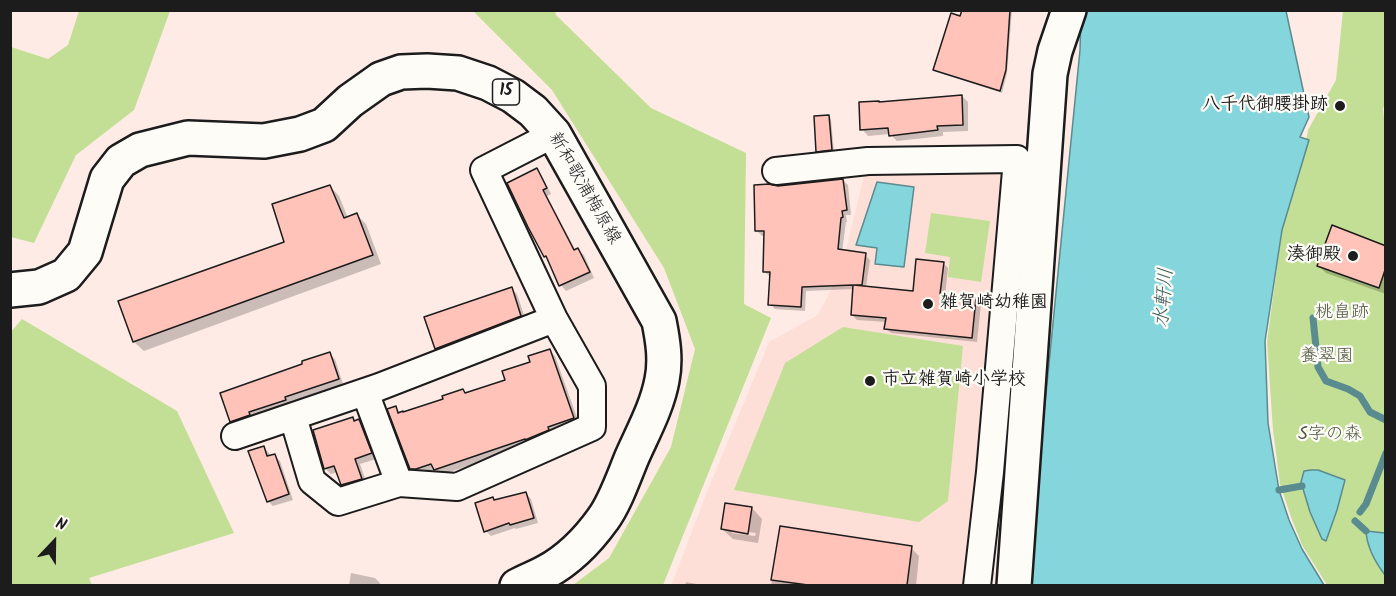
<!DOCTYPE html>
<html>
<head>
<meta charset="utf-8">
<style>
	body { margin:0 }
	#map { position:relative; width:1396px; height:596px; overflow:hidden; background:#feebe5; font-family:Kalam,sans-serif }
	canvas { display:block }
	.frame { position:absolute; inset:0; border:12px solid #1c1c1c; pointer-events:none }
	.north { position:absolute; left:24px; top:512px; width:60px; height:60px; -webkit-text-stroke:4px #fdfcf7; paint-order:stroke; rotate:22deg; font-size:16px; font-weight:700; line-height:24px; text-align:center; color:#1c1c1c }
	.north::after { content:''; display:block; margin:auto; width:21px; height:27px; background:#1c1c1c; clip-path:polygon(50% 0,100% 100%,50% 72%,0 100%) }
</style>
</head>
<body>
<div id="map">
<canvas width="1396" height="596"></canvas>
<div class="frame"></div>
<div class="north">N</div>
</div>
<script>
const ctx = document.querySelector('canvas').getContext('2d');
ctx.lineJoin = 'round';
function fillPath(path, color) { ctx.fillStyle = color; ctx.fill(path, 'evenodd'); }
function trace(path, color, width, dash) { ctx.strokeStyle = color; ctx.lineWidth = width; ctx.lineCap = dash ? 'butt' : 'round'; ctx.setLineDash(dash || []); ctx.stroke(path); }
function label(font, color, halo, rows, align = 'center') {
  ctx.font = font + ' Kalam,"Klee One",sans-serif'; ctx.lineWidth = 4.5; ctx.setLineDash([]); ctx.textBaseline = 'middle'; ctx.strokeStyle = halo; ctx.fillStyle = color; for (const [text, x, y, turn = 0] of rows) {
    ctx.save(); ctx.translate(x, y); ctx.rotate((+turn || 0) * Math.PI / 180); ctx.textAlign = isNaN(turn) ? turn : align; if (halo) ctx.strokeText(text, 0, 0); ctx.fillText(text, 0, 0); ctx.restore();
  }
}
fillPath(new Path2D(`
	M866 168 1007 170 968 585 671 586 707 492 769 342 818 315 837 278 848 242Z`), '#fedfd8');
fillPath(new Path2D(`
	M79 11H170L134 110 76 155 34 243 11 237V47L48 59 68 45Z
	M473 11H555L556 15 651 108 746 153 744 304 771 318 663 585H573L609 558 671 447 695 349 664 268 552 90Z
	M1343 11H1385L1386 99 1383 109 1384 119 1386 120 1385 585H1327L1302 545 1291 517 1280 484 1273 430 1267 342 1282 230 1302 163 1308 130 1336 80Z
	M931 213 990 221 981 282 948 277 950 257 925 253Z
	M22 319 177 411 234 533 89 578 92 585H11L10 333Z
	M843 327 963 346 948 501 919 522 734 490 785 363Z`), '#c3de95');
const water = new Path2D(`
	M1081 11H1286L1309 117 1300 137 1309 140 1282 230 1265 341 1268 423 1279 490 1289 520 1302 549 1324 585 1027 586 1080 50Z
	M877 182 914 187 904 267 875 264 877 248 856 245Z
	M1311 470H1318L1345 480 1337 510 1326 541 1322 539 1310 512 1301 482 1304 471Z
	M1366 531 1385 533V575C1375 562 1367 548 1366 531Z`);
fillPath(water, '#84d5dc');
trace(water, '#5a8b8f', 1.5);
fillPath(new Path2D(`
	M964 10H1012L1007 73 1002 93 937 72 934 69 961 18Z
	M962 96 968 102V131L943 132V136L897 141 890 134 868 136 862 129Z
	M829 117 831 119 834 152 820 153 818 151Z
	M536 170 542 176 551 194 547 196 576 251 578 250 584 255 594 278 566 291 561 285 549 260 546 256 526 220Z
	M843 180 848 185 851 215H846L847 222H846L842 252 865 255 870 260 866 287 914 293 943 263 948 268 945 296 976 299 981 304 977 342 891 333 886 328 887 322 857 320 852 315 854 289 806 291 805 311 775 309 770 304 771 276H769L764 271 766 236H762L757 231 778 187Z
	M330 186 339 196 348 218 357 215 366 224 381 264 144 351 134 342 120 302 286 243Z
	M1386 248V294L1326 273 1319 266Z
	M511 289 517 294 526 321 442 354 437 348Z
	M549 350 555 356 579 423 531 444 441 475 435 470 423 474H417L411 468 396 408 401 413 445 400 463 390 467 394 507 381Z
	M329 354 335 359 343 384 289 402 290 405 237 426 232 421 304 365Z
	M352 419 355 422 359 421 364 426 376 459 360 464 367 484 348 490 342 484 337 472 331 474 326 469 314 431Z
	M264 448 269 453 270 457 274 456 280 461 293 500 273 506 268 501Z
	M526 493 531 499 538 523 516 529 515 528 491 536 486 531 493 498 496 502Z
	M752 508 762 519 758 543 733 539 722 529ZM732 530 756 533 755 536 732 533Z
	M781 528 911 548 919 556 916 586H771Z
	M351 573 375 578 380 583V586H349Z
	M686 582 708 586H685Z`), '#0003');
trace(new Path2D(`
	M1313 318 1318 367 1326 381 1348 389 1360 396 1370 412 1386 420
	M1279 490 1302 486
	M1360 512 1366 504 1386 453
	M1355 521 1366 531`), '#5a8b8f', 7);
const building = new Path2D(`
	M962 10H1010L1006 70 1000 91 933 70 951 13 960 16Z
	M962 95 963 125 937 126 938 130 889 136 888 128 860 130 859 102 879 101V102Z
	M829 115 832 150 816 152 814 116Z
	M537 168 547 188 543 190 574 250 578 248 590 272 559 286 546 256 544 257 528 227 507 183Z
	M843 179 847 210 842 211 843 217 841 218 838 249 866 253 862 285H854L913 291 916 259 944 262 940 294 976 298 972 338 884 329 886 318 851 315 853 285 802 287 801 307 768 305 770 272H763L764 231H755L754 185 769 184 778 186Z
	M330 185 344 218 357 213 373 255 133 342 118 301 284 242 272 204Z
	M1332 225 1386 246V267L1379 288 1317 266Z
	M512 287 521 316 435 349 424 317Z
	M550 349 574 418 548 427 549 430 525 440V439L478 455 434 470 431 464 416 469H410L387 409 396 406 398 413 403 411V412L443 399 442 396 463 389 465 393 505 380 502 371 530 362 528 356Z
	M330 352 339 379 285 397 286 400 249 412 250 415 230 422 220 393 302 364V361Z
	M353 417 354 421 359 419 372 453 355 459 362 479 341 485 334 466 324 469 313 430Z
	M264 446 267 456 275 454 289 494 267 502 248 451Z
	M526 492 534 518 510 525 509 523 484 532 475 503 493 497 494 500Z
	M725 503 752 507 748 534 721 529Z
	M780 526 912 546 907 585H808L771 580Z`);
fillPath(building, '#ffc3ba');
trace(building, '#1c1c1c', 1.5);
const minor = new Path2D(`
	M776 171 868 161 1017 159 990 472 977 586
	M365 392 399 483 457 487 592 427V386L554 319
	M293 417 312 481 338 502 399 483
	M235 436 379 387 554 319 484 170 554 134`);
const tertiary = new Path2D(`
	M1014 586 1050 74 1055 51 1069 10`);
const primary = new Path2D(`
	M10 290 39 287 66 275 85 252 107 179 121 161 140 150 188 138 264 141 300 134 324 125 350 101 381 79 401 72 427 71 458 73 488 83 513 96 533 111 554 134 659 321C663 341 666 360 662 380 657 407 643 432 632 457 624 476 615 503 603 519 588 540 568 560 546 572 537 577 526 581 517 586`);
trace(minor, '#1c1c1c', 30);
trace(tertiary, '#1c1c1c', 38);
trace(primary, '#1c1c1c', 38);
trace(minor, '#fdfcf7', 26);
trace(tertiary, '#fdfcf7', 33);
trace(primary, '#fdfcf7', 33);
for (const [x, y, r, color] of [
	[1340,106,6,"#1c1c1c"],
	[1353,256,6,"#1c1c1c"],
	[928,304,6,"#1c1c1c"],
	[870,381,6,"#1c1c1c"]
]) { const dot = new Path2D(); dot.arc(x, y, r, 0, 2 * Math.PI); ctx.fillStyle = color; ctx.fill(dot); trace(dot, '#fdfcf7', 2); }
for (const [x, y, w] of [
	[506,92,27]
]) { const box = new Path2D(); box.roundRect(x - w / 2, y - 13, w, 26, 4.5); ctx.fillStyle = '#fdfcf7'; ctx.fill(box); trace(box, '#1c1c1c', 1.5); }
label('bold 16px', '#1c1c1c', null, [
	["15",506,92]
]);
label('bold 18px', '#1c1c1c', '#fdfcf7', [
	["八千代御腰掛跡",1328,106],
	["湊御殿",1341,256],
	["雑賀崎幼稚園",940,304,"left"],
	["市立雑賀崎小学校",882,381,"left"]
], 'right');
label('18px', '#1c1c1c', '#fdfcf7', [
	["新和歌浦梅原線",583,189,60]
]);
label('18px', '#4e5640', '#fdfcf7', [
	["桃畠跡",1342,314],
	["養翠園",1327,358],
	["S字の森",1330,436]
]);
label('italic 20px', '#405d5f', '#fdfcf7', [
	["水軒川",1166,298,-85]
]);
</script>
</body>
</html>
